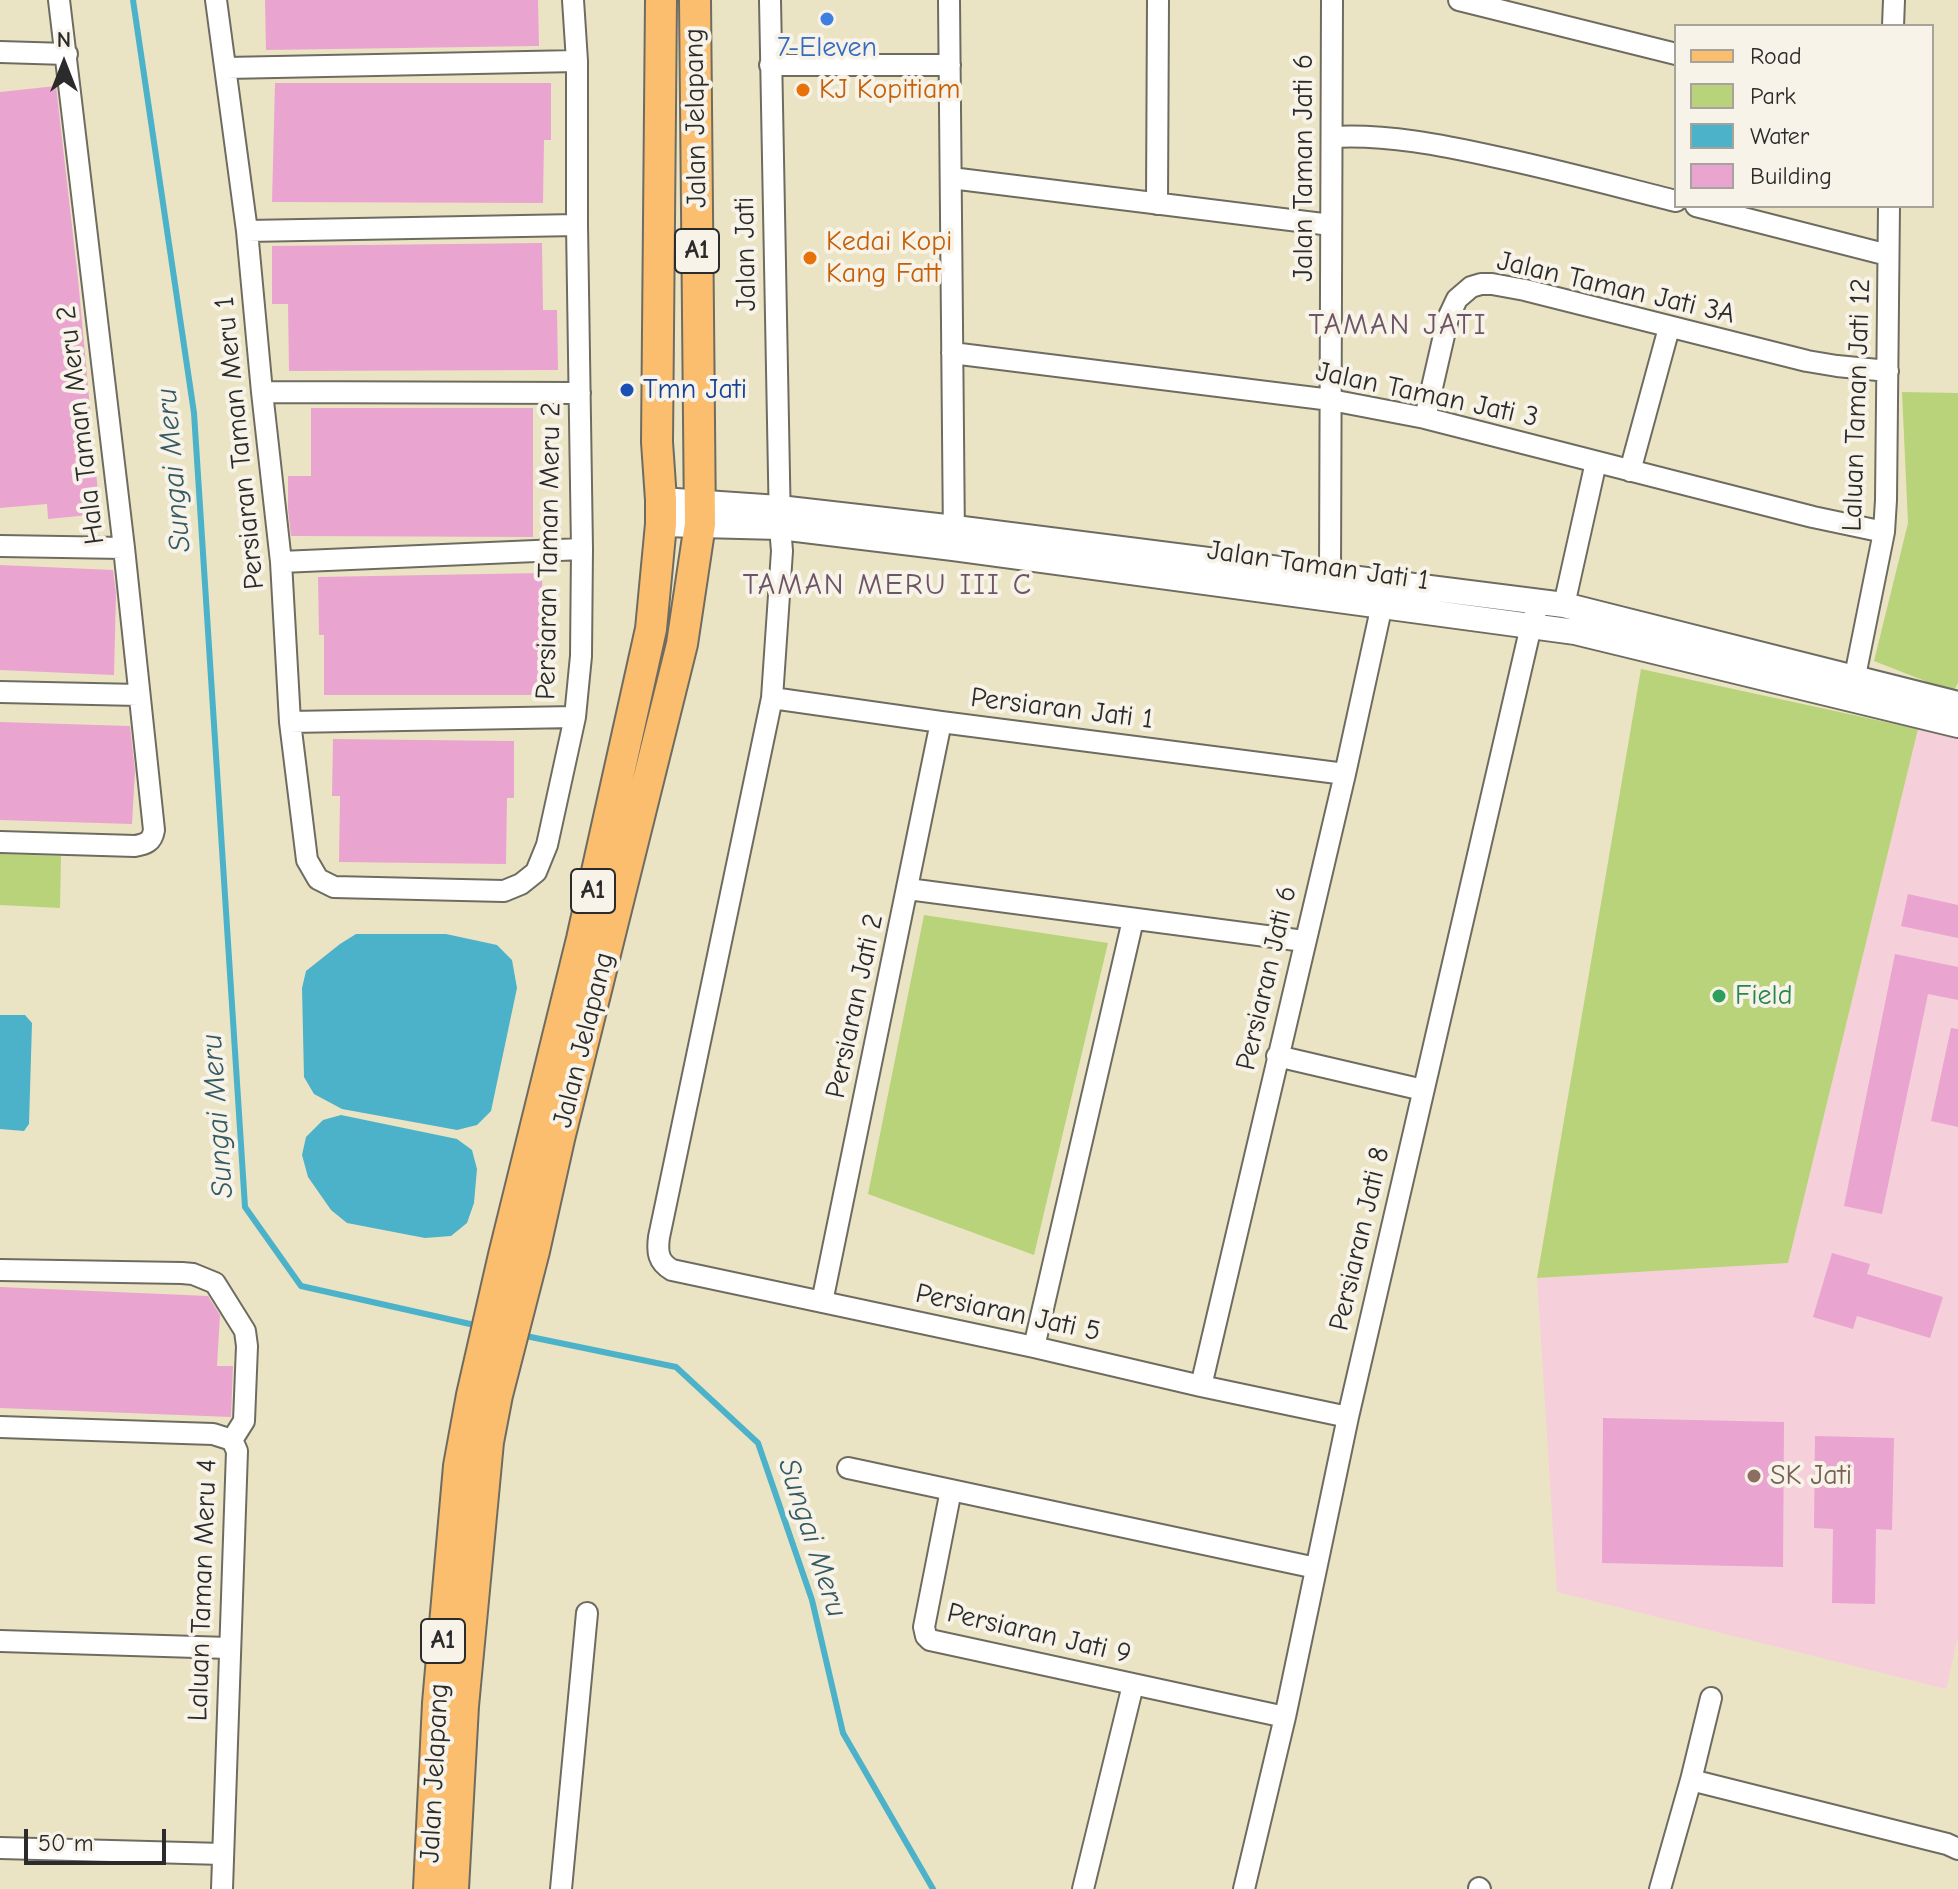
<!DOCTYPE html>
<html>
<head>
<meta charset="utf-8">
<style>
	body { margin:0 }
	#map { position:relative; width:1958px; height:1889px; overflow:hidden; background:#ebe4c4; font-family:"Comic Neue",sans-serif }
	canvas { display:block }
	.legend { position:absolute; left:1674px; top:24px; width:260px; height:184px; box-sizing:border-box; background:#f7f3e8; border:2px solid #a5a39c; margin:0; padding:10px 14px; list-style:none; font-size:24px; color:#2b2b2b }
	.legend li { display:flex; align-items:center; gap:16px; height:40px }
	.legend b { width:40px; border:2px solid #a5a39c }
	.north { position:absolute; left:24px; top:24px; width:80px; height:80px; -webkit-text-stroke:6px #f7f3e8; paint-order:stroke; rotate:0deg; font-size:22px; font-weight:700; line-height:32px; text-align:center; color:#2b2b2b }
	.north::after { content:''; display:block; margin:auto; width:28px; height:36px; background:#2b2b2b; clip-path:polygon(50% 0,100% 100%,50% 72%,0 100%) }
	.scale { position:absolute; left:24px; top:1829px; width:142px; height:36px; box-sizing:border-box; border:4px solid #2b2b2b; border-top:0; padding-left:10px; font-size:24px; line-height:28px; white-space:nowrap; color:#2b2b2b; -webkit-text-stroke:6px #f7f3e8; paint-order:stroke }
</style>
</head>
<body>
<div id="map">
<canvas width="1958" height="1889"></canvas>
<ul class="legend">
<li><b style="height:10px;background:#fbbd6e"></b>Road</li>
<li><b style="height:22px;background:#b8d379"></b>Park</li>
<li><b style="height:22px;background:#4bb2c9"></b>Water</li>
<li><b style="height:22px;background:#eaa4d0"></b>Building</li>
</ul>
<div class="north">N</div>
<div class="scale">50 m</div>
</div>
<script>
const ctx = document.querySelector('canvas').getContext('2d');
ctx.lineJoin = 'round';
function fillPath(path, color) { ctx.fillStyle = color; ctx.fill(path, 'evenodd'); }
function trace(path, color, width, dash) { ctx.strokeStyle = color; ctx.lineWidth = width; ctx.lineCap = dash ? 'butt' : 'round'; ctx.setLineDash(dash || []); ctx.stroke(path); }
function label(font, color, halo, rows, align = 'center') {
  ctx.font = font + ' "Comic Neue",sans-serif'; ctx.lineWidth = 8; ctx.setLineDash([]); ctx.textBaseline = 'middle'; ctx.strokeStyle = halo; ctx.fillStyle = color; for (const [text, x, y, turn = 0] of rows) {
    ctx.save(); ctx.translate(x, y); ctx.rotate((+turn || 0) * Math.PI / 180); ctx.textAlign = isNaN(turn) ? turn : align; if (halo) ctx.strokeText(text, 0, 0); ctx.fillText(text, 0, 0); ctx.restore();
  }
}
fillPath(new Path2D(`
	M1918 729 1958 738V1637L1946 1689 1557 1592 1537 1278 1788 1263Z`), '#f5cfda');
fillPath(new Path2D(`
	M1902 392 1958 393V683L1953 692 1874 661 1908 523Z
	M1641 669 1918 729 1788 1263 1537 1278Z
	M0 854 61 856 60 908 0 905Z
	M924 915 1108 943 1034 1255 868 1194Z`), '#b8d379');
fillPath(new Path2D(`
	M356 934H446L497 945 512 960 517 988 491 1111 477 1125 457 1130 342 1109 314 1094 304 1077 302 988 306 971 340 944Z
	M25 1015 32 1023 29 1124 24 1131 0 1129V1015Z
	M341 1115 457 1139 472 1150 477 1169 474 1203 467 1223 451 1236 425 1238 347 1223 331 1210 308 1177 302 1155 306 1137 323 1120Z`), '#4bb2c9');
trace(new Path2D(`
	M133 0 194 413 245 1207 301 1286 479 1326
	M521 1335 676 1367 758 1443 812 1600 843 1733 933 1889`), '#4bb2c9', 6);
fillPath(new Path2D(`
	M265 0H538L539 46 266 50Z
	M275 83H551V140H544L543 203 272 202Z
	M56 86 78 279 100 514 48 519 47 504 0 508V92Z
	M542 243 543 310H557L558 370 289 371 288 304H272V246Z
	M311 408H533V537L291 536 288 509V476H311Z
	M0 565 113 570 116 593 114 675 0 670Z
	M542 573 543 640H550L549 695H324V635H319L318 577Z
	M0 722 130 726 135 771 132 824 0 820Z
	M333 739 514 741V798H507L506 864 339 862 340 796H332Z
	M1908 894 1958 905V938L1901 926Z
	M1895 954 1958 967V1000L1928 994 1882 1214 1844 1206Z
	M1951 1028 1958 1029V1127L1931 1121Z
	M1832 1253 1870 1264 1867 1274 1943 1297 1930 1338 1857 1316 1853 1329 1813 1317Z
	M0 1287 208 1296 220 1315 217 1366H233L231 1417 0 1408Z
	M1603 1418 1784 1422 1783 1567 1602 1563Z
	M1815 1436 1894 1438 1892 1530 1876 1529 1875 1604 1832 1603 1833 1529 1814 1528Z`), '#eaa4d0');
const minor = new Path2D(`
	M216 0 247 231 262 392 281 562 290 722 307 860 318 879 334 887 504 891 521 884 536 872 547 845 575 717 581 656 582 549 577 225V61L573 0
	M770 0 780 527 782 551 772 698 659 1237C657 1252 658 1262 672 1270L1034 1347 1201 1386 1348 1417
	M949 0 954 540
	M1459 0 1676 54
	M1893 26 1894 0
	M0 52 67 54
	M770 65H950
	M226 68 577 61
	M1332 137C1387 134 1442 145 1496 157 1557 170 1616 186 1676 201
	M951 178 1331 225
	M1157 204 1158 0
	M1696 206 1888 255
	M247 231 577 225
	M952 353 1331 400 1425 418 1813 517 1884 532
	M262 392 580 393
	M1425 418 1448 318 1457 299 1471 287 1481 284H1492L1525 290 1807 361 1837 366 1888 371
	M1630 471 1669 328
	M0 546 124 548
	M281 562 582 549
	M1330 576 1332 0
	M1564 605 1596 462
	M1852 691 1884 532 1886 500 1889 206
	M0 692 139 695
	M772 698 941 722 1345 774
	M290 722 575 717
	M0 842 135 846C146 844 152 842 154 830L124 548 59 0
	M908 889 1304 941
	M1277 1056 1423 1090
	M0 1270 182 1273 193 1274 215 1283 245 1331 247 1346 244 1421 232 1440
	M822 1302 941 722
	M1034 1347 1133 920
	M1201 1386 1345 774 1385 591
	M0 1427 213 1434 232 1440
	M848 1468 1316 1568
	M951 1490 924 1627 926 1636 930 1640 1285 1717
	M0 1641 229 1648
	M1691 1780 1711 1698
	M0 1848 223 1854
	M1479 1888 1480 1889
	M222 1889 237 1451 232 1440
	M561 1889 587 1613
	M1083 1889 1133 1685
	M1244 1889 1285 1717 1348 1417 1531 626 1539 603
	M1660 1889 1691 1780 1947 1844 1958 1849`);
const tertiary = new Path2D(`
	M661 500 779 508 955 528 1564 605 1958 704
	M661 524 780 527 953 548 1575 632 1958 725`);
const primary = new Path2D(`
	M429 1889 438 1703 459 1466 472 1395 504 1255 582 939 651 629 661 524V500L657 442 661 0
	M453 1889 463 1706 488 1442 497 1395 534 1251 559 1139 682 644 700 524 695 0`);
trace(minor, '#6e6c61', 24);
trace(tertiary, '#6e6c61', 28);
trace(primary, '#6e6c61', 34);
trace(minor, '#fff', 20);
trace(tertiary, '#fff', 24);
trace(primary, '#fbbd6e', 30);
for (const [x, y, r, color] of [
	[827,19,8,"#3f7fe0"],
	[803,90,8,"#e8710a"],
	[810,258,8,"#e8710a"],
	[627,390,8,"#1a4fb4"],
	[1719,996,8,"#2e9e5b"],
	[1754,1476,8,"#8d6e63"]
]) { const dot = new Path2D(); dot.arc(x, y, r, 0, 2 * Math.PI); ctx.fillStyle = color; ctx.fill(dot); trace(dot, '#f7f3e8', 3); }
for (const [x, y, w] of [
	[697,251,44],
	[593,891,44],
	[443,1641,44]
]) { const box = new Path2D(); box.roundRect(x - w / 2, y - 22, w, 44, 6); ctx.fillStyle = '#f7f3e8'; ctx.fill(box); trace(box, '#2b2b2b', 2); }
label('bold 26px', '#2b2b2b', null, [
	["A1",697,251],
	["A1",593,891],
	["A1",443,1641]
]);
label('28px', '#366cbe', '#f7f3e8', [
	["7-Eleven",827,48]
]);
label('28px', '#c56008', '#f7f3e8', [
	["KJ Kopitiam",819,90],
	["Kedai Kopi",826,242],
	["Kang Fatt",826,274]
], 'left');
label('28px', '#2b2b2b', '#f7f3e8', [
	["Jalan Jelapang",696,118,-91],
	["Jalan Taman Jati 6",1304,168,-90],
	["Jalan Jati",746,254,-91],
	["Jalan Taman Jati 3A",1616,288,13],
	["Jalan Taman Jati 3",1427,395,12],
	["Laluan Taman Jati 12",1857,405,-88],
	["Hala Taman Meru 2",81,425,-97],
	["Persiaran Taman Meru 1",240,443,-96],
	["Persiaran Taman Meru 2",549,551,-89],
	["Jalan Taman Jati 1",1318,566,8],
	["Persiaran Jati 1",1062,709,7],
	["Persiaran Jati 6",1267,978,-77],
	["Persiaran Jati 2",855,1006,-78],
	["Jalan Jelapang",584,1040,-76],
	["Persiaran Jati 8",1360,1239,-77],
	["Persiaran Jati 5",1008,1313,12],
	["Laluan Taman Meru 4",203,1590,-88],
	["Persiaran Jati 9",1039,1634,13],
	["Jalan Jelapang",435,1773,-87]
]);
label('28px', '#164399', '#f7f3e8', [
	["Tmn Jati",643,390]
], 'left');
label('28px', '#27864d', '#f7f3e8', [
	["Field",1735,996]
], 'left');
label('28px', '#785e54', '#f7f3e8', [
	["SK Jati",1770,1476]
], 'left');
ctx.letterSpacing = '2px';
label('30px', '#6e5565', '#f7f3e8', [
	["TAMAN JATI",1398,326],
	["TAMAN MERU III C",888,586]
]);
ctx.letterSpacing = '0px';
label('italic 30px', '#365a62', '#f7f3e8', [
	["Sungai Meru",174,470,-95],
	["Sungai Meru",218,1116,-94],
	["Sungai Meru",812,1538,72]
]);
</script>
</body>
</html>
